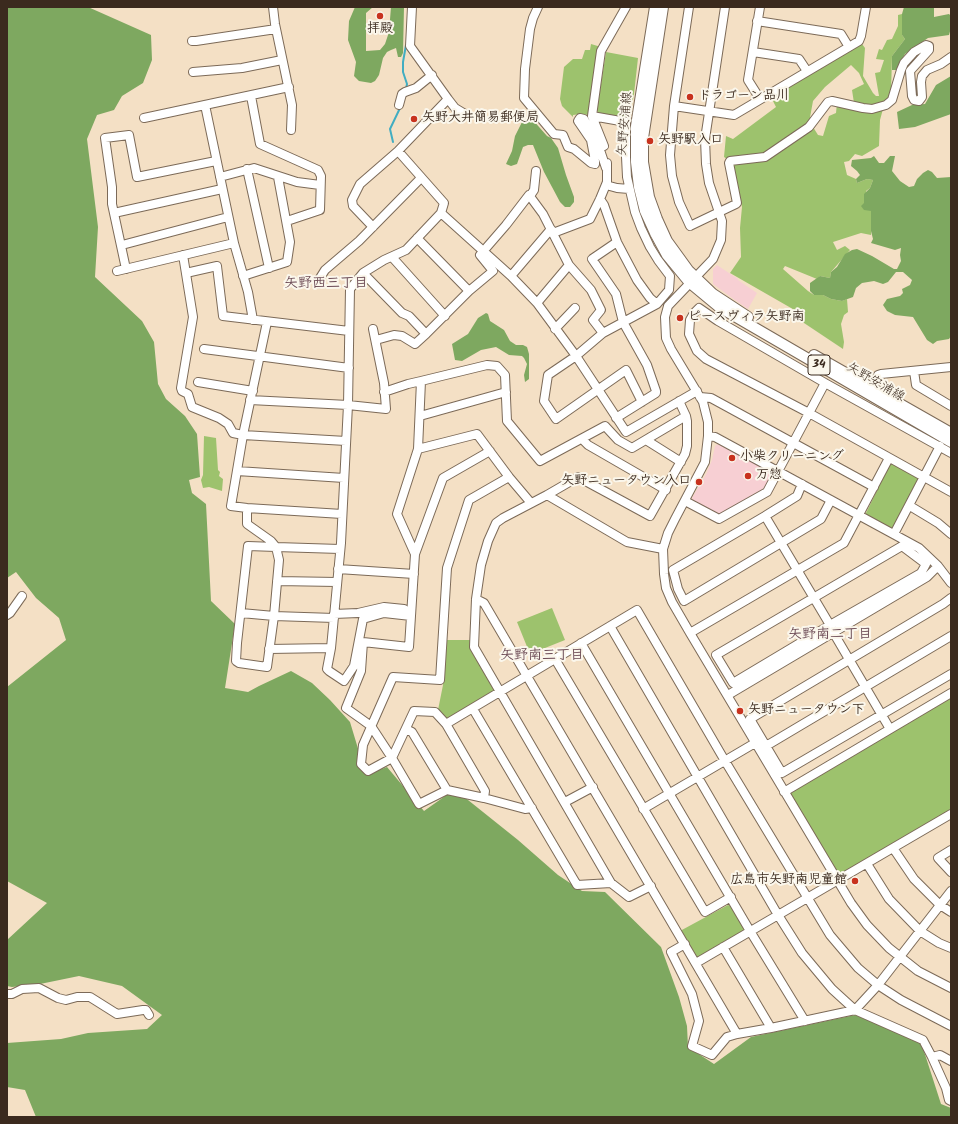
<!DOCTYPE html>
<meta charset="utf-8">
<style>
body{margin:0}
#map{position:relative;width:958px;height:1124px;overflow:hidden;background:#f4e0c5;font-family:Kalam,sans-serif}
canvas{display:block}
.frame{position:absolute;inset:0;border:8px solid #3b2a1e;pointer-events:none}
</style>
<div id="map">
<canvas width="958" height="1124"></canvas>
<div class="frame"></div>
</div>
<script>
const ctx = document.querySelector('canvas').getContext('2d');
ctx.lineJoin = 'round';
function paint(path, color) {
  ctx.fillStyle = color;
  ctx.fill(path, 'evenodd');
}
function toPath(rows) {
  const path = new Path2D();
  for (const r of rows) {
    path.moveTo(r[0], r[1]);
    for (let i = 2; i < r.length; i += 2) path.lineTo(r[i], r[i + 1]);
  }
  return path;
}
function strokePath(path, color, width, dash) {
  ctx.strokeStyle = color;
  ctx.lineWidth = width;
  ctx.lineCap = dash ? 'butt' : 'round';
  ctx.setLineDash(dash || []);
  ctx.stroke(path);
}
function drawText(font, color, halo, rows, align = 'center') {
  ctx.font = font + ' Kalam,"Klee One",sans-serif';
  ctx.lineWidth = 4;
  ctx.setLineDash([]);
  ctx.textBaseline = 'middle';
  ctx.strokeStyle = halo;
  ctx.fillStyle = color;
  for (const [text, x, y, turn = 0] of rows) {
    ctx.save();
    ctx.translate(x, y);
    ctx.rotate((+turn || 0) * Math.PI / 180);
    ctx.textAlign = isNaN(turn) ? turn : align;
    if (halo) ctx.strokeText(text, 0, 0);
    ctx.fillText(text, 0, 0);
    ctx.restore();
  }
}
paint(toPath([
 [717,265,738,279,738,280,757,293,748,309,732,298,713,284,713,269],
 [718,444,772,472,773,476,762,492,719,516,694,503,692,498,706,474,712,460,715,446]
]), '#f7cfd3');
paint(toPath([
 [902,14,902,35,905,39,892,56,891,94,888,101,866,107,854,103,852,90,864,84,859,73,851,65,825,87,813,101,809,123,762,155,727,159,724,157,726,136,733,139,776,107,771,97,862,44,865,48,863,76,873,93,876,96,879,96,875,73,880,72,884,60,876,59,879,49,882,50,887,40,892,39,898,26,898,15],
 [591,44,601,47,589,115,581,114,573,115,573,117,562,106,560,99,564,67,573,59,582,59,585,50,590,50],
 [606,52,638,58,634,94,629,120,598,113,597,110],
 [837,103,883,109,880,120,879,146,862,156,855,154,849,161,844,162,847,175,856,179,857,183,867,179,873,180,870,188,866,191,871,211,871,235,861,233,833,242,837,250,845,246,850,250,831,272,830,278,820,276,817,279,785,266,783,269,808,291,814,295,823,295,831,299,842,301,847,299,848,312,844,315,841,324,844,342,843,349,795,317,798,312,730,273,741,257,740,228,742,207,732,165,764,158,813,127,818,135,823,136,829,116,836,113],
 [204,436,216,438,218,470,220,472,219,476,223,479,222,491,209,487,203,488,201,480,203,475],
 [893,463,919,477,920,481,894,528,890,529,866,516,866,513,890,464],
 [552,608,565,640,530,654,517,622],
 [446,640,472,640,494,689,494,692,448,719,444,718,438,710,443,685],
 [951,698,951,810,842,874,838,873,791,795,791,792],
 [728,905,731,906,745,928,744,931,699,958,695,956,680,931]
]), '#9dc26d');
paint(toPath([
 [7,7,88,7,151,35,152,60,143,83,122,96,114,110,97,115,87,139,98,227,95,277,142,321,154,342,158,384,166,399,185,416,197,434,200,477,189,480,192,493,206,504,211,601,235,624,225,688,248,692,259,686,291,671,312,683,330,700,350,722,366,775,387,767,424,811,448,794,463,796,518,840,558,875,582,891,605,892,661,947,679,997,687,1026,688,1047,714,1064,751,1037,855,1015,921,1042,941,1104,951,1108,951,1117,110,1117,105,1116,103,1117,36,1117,25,1090,7,1087,7,1043,61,1039,88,1033,147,1029,162,1015,122,986,79,976,40,984,12,987,7,986,7,940,47,903,7,881,7,687,66,640,59,618,36,598,16,572,7,578],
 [355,7,373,7,366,13,366,51,380,50,385,44,389,32,391,7,404,7,403,53,401,57,398,57,396,48,391,50,387,52,383,58,379,75,375,81,371,83,359,81,354,76,356,62,348,40,349,21],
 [904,7,934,7,934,17,949,14,951,16,951,28,949,35,928,38,905,54,896,70,892,70,892,56,905,39,902,35,902,14],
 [951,76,951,114,915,127,899,129,897,112,912,105,925,104,936,85],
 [525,119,532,119,547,136,551,138,558,148,566,175,574,197,574,202,570,207,565,207,560,202,544,172,533,145,528,145,523,147,517,164,511,166,506,164,512,151,515,136,522,122],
 [874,156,879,163,884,163,890,156,895,156,892,171,900,181,909,187,914,186,917,179,923,173,928,170,932,172,937,178,951,177,951,336,949,339,937,341,933,344,927,340,913,317,895,315,887,311,883,305,887,299,900,296,903,293,902,289,910,285,912,280,903,272,896,272,888,282,883,284,874,281,862,283,856,288,853,297,842,301,831,299,823,295,814,295,810,291,810,283,820,276,830,278,831,272,837,267,845,254,852,250,857,249,872,256,894,269,897,269,901,261,900,255,901,248,895,250,871,243,873,239,871,231,871,211,864,210,861,206,864,203,864,194,870,188,873,180,867,179,857,183,856,179,860,175,857,171,851,166,852,160,871,158],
 [486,313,488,314,490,321,504,330,510,341,516,345,523,345,527,347,529,354,529,379,525,382,524,375,527,364,524,358,522,356,509,355,496,347,481,350,462,361,455,360,452,344,468,334,478,318]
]), '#7ea860');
strokePath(toPath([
 [406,89,407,84,403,72,403,62,406,45],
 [393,142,390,129,401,106]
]), '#42adc1', 2);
const minor = toPath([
 [273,7,275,24,292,105,291,130],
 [538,7,533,18,530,29,525,69,524,98,554,134,563,135,568,147,574,149,591,163,595,164,595,161,591,140,578,121,580,118,584,119,598,144,606,168],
 [689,7,674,106,670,155,672,176,679,202,690,226,736,204,737,203,729,163,730,161,765,157,809,127,828,102,832,101,863,108,872,109,886,105,892,100,901,70,904,63,914,52,926,45,929,46,929,50,910,71,912,96,914,100,919,101,922,97,921,82,922,76,927,70,941,64,951,57],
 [725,7,705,139,706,164,709,183,722,221,721,240,713,259,668,306,665,317,666,338,671,349,703,402,708,422,708,436,705,462,675,519,668,533,663,549,664,574,666,588,672,602,690,633,851,903,867,925,889,948,918,971,951,988],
 [760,7,748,80,760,99],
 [757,21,841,34,849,47],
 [192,41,196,41,276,29],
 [753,52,799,59,807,71],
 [193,72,242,68,282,60],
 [251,96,260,144,318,170,321,176,320,210,287,221],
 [448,99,455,108,465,114],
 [205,105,234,243,248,292,253,320],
 [399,105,402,94,405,92,416,88,432,75],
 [674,106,734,115,859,41,861,36,866,7],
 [592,116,626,122,626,157,627,177,635,212,641,228,650,247,658,260,670,276,669,290,657,304],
 [144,118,289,87],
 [604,146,592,116,601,51,626,7],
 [398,151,444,203,441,213,406,250,384,260,363,273,350,289,348,405,341,543,331,648,327,669,329,671,344,681,354,666,363,619,384,613,411,616],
 [247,169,269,268],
 [220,177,254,168,297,182,320,185],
 [606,185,617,188,629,189],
 [530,196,534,190,536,171],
 [600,199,604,205,617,242,637,280,650,298,657,304,603,333,576,356,548,375,544,401,556,419,626,370,642,402],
 [114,213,222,189],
 [441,213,511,276,537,303,576,356,626,432,697,391],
 [373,227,353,206,352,200,360,184,398,151,448,99,410,46,412,7],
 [553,233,590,219,600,199,607,182,607,163],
 [417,238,469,291],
 [122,245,228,217],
 [183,255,193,317,181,388,182,391,188,394,192,407,219,418,228,424,233,433,243,435,346,441],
 [392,257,445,316],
 [126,269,112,204,112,187,105,138,129,135,137,177,216,161],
 [117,271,234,243],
 [186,273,217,266,223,316,349,331],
 [363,273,402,313,409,316,426,334],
 [243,276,287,262,290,242,278,177],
 [511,276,551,229],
 [318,284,320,278,325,270,359,241,421,178],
 [537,303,569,265],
 [267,322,243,435,231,506,247,508,342,514],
 [555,329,575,308],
 [376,340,394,335,402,336,415,344,426,334,469,291,493,271,480,255,506,225,529,195,543,214,569,265,591,290,601,310,593,320,603,333],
 [204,349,349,368],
 [914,371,916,385,951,406],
 [198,382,253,391],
 [873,387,878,375,881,374,951,367],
 [384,392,408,384,421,381],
 [700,397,711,398,874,487],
 [250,400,348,405,386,409,384,383,373,329],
 [420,416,506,392],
 [616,418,656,393,656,391,647,365,623,322,616,294,592,259,617,242],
 [708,436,715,437,919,548,938,566,951,583],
 [582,439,588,445,666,490],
 [646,440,681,462],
 [418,449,477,434,509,477,531,503],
 [951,453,825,383,718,321,699,308,694,313,690,320,689,334,697,351,706,359,809,413,951,492],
 [237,471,344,478],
 [802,484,797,496,765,516,673,570,678,589,684,601,821,519,831,500],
 [547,495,578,477,650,516,685,454,687,446,687,421,686,416,679,401],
 [685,501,719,519,767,492,825,383],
 [910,506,938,523,951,534],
 [247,508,247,524,271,541,276,547,279,560,274,616,267,667,239,663,236,661,237,643,248,546,276,547,340,549],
 [765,516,830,625],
 [894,534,940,446],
 [902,546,926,564,921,573,830,625,733,683,716,655,902,546],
 [415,554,397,514,418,449,421,381,487,365,497,366,505,375,507,421,540,461,605,426,618,440,632,448,686,416],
 [338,569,414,574],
 [277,581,337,582],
 [951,598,943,604,750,719,782,773,951,674],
 [476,599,484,603,737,1034],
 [241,613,274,616,334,618],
 [334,614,358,613,384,607,404,609],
 [7,615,10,613,22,596],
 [610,626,778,915,802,953,832,989,855,1010,878,985,951,891],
 [833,632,890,729],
 [690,633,844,543,889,458],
 [581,643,750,931,805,1021],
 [269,649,331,648],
 [555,659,705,912,731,897],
 [728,695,927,577,938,566],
 [473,709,577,885,611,883,629,897,651,886],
 [446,724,637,610,725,761,830,935,858,968,878,985,901,1000,951,1026],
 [406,729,412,732,447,790,484,798,525,809,532,808],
 [766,746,951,636],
 [447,790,419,804,392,758,371,726,346,708,361,671,363,642,409,647,415,554,443,478,490,451],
 [784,792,951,693],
 [484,798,485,791,446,724,435,712,414,711,392,758,368,771,361,764,363,745,393,677,440,680,447,568,469,500,509,477],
 [565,802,593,787],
 [643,809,755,743],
 [893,848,914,879,940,905,951,912],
 [951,850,938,858,951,872],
 [867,864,889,899,920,931,939,943,951,948],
 [611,883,474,647,476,599,481,565,488,541,496,523,503,518,547,495,627,542,663,549],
 [685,944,671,952,692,994,699,1021,692,1046,712,1055,727,1037,737,1034,771,1028,855,1010,923,1040,932,1057,946,1088,949,1100,951,1101],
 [723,947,771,1028],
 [696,963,951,814],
 [7,994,12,994,22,989,39,988,58,998,66,1000,77,997,90,997,117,1014,143,1010,146,1010,149,1015],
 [932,1057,940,1055,951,1061]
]);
const major = toPath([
 [655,7,636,126,636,162,639,187,645,211,655,233,667,255,690,283,719,307,951,442],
 [663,7,643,138,643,162,649,197,657,219,667,241,688,270,713,294,748,317],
 [814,355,951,433]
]);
strokePath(minor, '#7c6a58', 10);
strokePath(major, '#7c6a58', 12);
strokePath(minor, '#fff', 8);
strokePath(major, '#fff', 10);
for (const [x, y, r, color] of [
 [380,16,4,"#c8321e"],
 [690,97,4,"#c8321e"],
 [414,119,4,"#c8321e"],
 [650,141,4,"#c8321e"],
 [680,318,4,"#c8321e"],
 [732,458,4,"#c8321e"],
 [748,476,4,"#c8321e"],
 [699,482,4,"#c8321e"],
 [740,711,4,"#c8321e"],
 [855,881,4,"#c8321e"]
]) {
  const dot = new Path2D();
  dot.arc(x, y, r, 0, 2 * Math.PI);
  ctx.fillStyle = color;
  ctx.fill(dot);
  strokePath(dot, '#fbf7ec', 1.5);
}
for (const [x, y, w] of [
 [819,365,22]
]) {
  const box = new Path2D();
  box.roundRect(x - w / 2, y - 10, w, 20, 3);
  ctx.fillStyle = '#fbf7ec';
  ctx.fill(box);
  strokePath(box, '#3b2a1e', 1);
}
drawText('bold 12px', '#3b2a1e', null, [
 ["34",819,365]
]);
drawText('bold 13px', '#3b2a1e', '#fbf7ec', [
 ["拝殿",380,30,"center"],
 ["ドラゴーン品川",698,97],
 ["矢野大井簡易郵便局",422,119],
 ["矢野駅入口",658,141],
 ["ピースヴィラ矢野南",688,318],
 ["小柴クリーニング",740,458],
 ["万惣",756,476],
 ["矢野ニュータウン入口",691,482,"right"],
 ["矢野ニュータウン下",748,711],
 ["広島市矢野南児童館",847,881,"right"]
], 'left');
drawText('13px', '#3b2a1e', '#fbf7ec', [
 ["矢野安浦線",626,124,-85],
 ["矢野安浦線",875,383,30]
]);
drawText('bold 14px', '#6e4d57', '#fbf7ec', [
 ["矢野西三丁目",326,285],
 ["矢野南二丁目",830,636],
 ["矢野南三丁目",542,657]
]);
</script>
